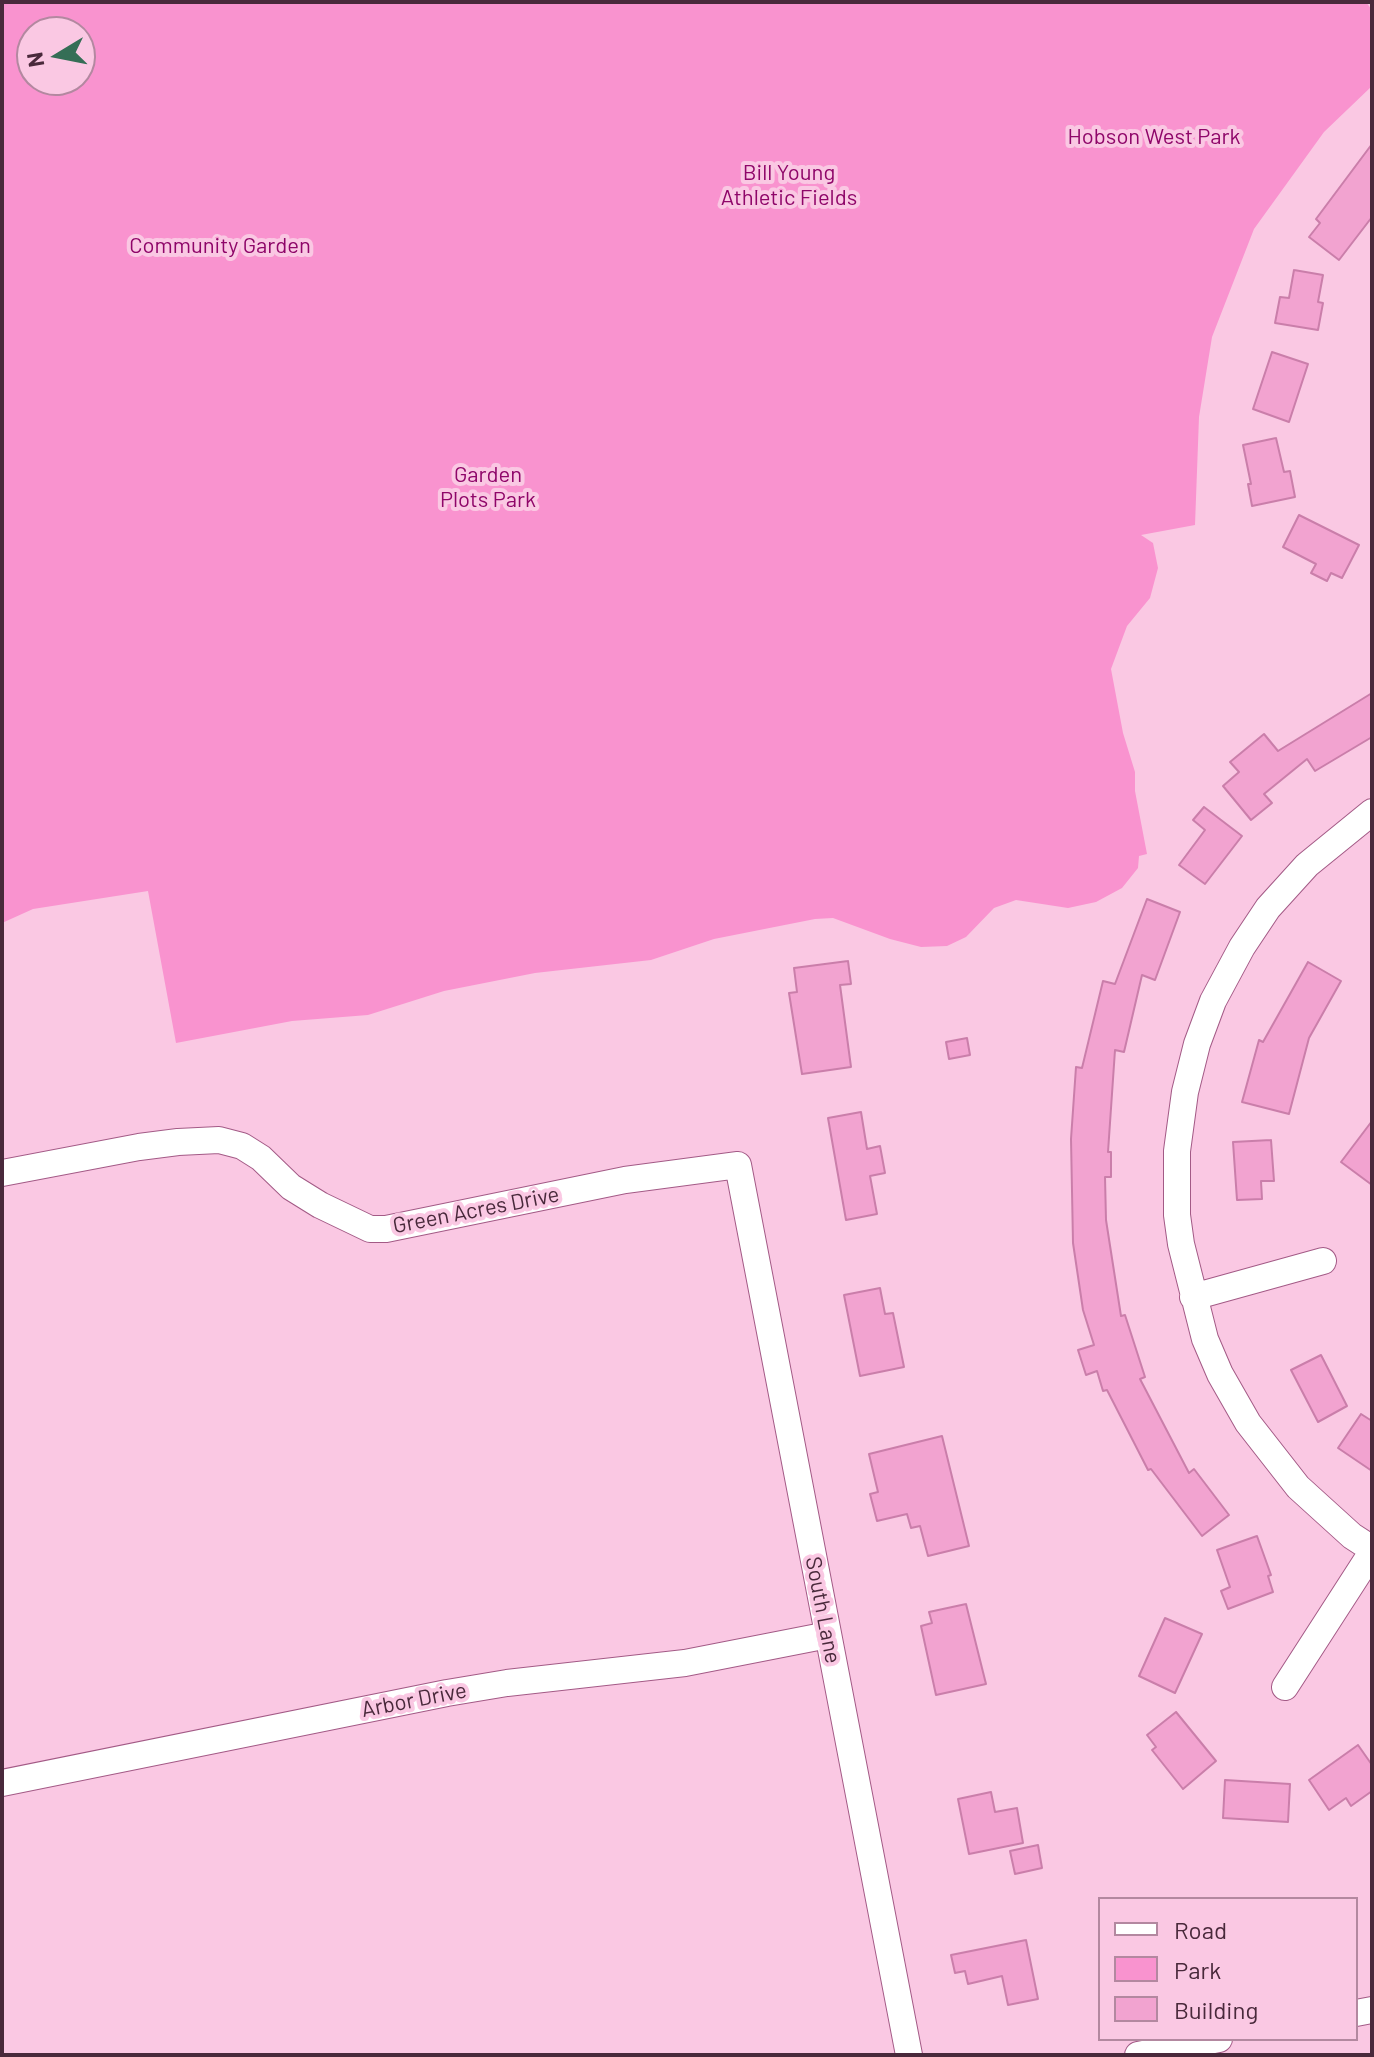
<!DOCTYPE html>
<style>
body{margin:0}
#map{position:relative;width:1374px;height:2057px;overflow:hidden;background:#fac8e3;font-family:Barlow,sans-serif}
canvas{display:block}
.frame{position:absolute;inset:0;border:4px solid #49293b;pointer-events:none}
.legend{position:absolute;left:1098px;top:1897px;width:260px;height:144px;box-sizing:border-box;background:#fac8e3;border:2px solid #b388a0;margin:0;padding:10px 14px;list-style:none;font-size:24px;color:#49293b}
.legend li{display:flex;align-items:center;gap:16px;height:40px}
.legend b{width:40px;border:2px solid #b388a0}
.north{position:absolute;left:16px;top:16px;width:80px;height:80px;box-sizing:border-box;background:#fac8e3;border:2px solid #b388a0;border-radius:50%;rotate:260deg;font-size:22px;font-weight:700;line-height:32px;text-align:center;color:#49293b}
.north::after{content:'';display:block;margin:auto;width:28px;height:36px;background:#356e56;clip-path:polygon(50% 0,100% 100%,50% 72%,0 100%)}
</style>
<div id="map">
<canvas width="1374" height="2057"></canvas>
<div class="frame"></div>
<ul class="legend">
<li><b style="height:10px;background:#fff"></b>Road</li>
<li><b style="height:22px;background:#f993cf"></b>Park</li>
<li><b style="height:22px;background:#f2a3d0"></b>Building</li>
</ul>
<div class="north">N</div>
</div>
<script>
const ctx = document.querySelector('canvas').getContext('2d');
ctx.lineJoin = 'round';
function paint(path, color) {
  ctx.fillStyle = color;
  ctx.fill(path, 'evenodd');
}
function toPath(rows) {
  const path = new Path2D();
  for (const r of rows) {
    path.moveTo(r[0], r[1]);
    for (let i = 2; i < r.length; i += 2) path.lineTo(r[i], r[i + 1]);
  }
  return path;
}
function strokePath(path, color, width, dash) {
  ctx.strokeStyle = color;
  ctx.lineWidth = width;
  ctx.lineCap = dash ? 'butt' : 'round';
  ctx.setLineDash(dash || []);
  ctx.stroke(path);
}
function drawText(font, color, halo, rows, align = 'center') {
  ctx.font = font + ' Barlow,sans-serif';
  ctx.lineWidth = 8;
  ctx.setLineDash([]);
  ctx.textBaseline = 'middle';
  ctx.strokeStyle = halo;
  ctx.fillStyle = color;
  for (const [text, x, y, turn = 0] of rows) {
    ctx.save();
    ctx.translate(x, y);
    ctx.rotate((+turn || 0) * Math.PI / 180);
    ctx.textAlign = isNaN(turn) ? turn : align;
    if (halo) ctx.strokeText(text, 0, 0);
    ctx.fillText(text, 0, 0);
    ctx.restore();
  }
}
paint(toPath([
 [2,2,1366,2,1372,10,1372,86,1324,132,1254,229,1212,337,1199,417,1195,525,1141,535,1153,543,1158,568,1150,598,1127,626,1111,669,1123,733,1135,772,1135,791,1147,854,1139,856,1138,868,1122,888,1096,902,1068,908,1016,900,994,908,966,937,947,946,921,947,890,939,833,918,815,919,714,939,651,960,535,973,444,991,368,1015,292,1021,176,1043,148,891,33,909,2,923],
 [80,32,80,80,32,80,32,32]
]), '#f993cf');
const building = toPath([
 [1372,144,1372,217,1339,260,1309,237,1320,223,1316,219,1372,144],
 [1294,270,1323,275,1318,302,1323,303,1318,330,1275,323,1280,297,1289,298,1294,270],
 [1272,352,1308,364,1289,422,1253,409,1272,352],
 [1276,438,1284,472,1290,471,1295,497,1252,506,1248,484,1251,484,1243,445,1276,438],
 [1299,515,1359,545,1342,578,1331,573,1327,581,1311,573,1316,564,1283,547,1299,515],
 [1372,693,1372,737,1315,771,1307,759,1264,794,1272,803,1251,820,1223,786,1239,772,1230,762,1264,734,1278,751,1372,693],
 [1204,807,1242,836,1205,884,1179,865,1205,830,1193,820,1204,807],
 [1147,899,1180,912,1155,980,1142,975,1124,1052,1115,1050,1108,1152,1111,1152,1111,1177,1105,1177,1106,1220,1121,1316,1125,1315,1145,1377,1140,1379,1189,1473,1194,1469,1229,1515,1202,1536,1151,1469,1148,1470,1107,1390,1103,1391,1097,1371,1086,1375,1078,1350,1094,1345,1083,1310,1073,1243,1071,1139,1076,1067,1082,1068,1103,981,1115,984,1147,899],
 [848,961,851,984,840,985,851,1067,802,1074,789,993,797,992,794,968,848,961],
 [1308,962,1341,981,1309,1038,1289,1114,1242,1102,1259,1040,1263,1042,1308,962],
 [967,1038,970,1055,949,1059,946,1042,967,1038],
 [861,1112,867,1149,880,1146,885,1173,870,1176,877,1214,846,1220,828,1118,861,1112],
 [1372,1121,1372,1185,1341,1162,1372,1121],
 [1271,1140,1274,1181,1261,1181,1262,1199,1237,1200,1233,1142,1271,1140],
 [880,1288,885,1314,893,1313,904,1367,860,1376,844,1295,880,1288],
 [1321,1355,1347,1406,1318,1422,1291,1370,1321,1355],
 [1361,1414,1372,1421,1372,1471,1338,1448,1361,1414],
 [942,1436,969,1546,928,1556,920,1526,911,1528,907,1514,877,1521,870,1494,878,1492,869,1454,942,1436],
 [1257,1536,1271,1575,1268,1576,1273,1592,1228,1609,1221,1591,1230,1587,1217,1550,1257,1536],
 [966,1604,986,1684,936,1695,921,1626,932,1623,929,1612,966,1604],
 [1165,1618,1202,1634,1175,1693,1139,1676,1165,1618],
 [1176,1712,1216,1761,1183,1789,1152,1750,1156,1747,1147,1735,1176,1712],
 [1358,1745,1372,1765,1372,1791,1351,1806,1346,1798,1329,1810,1309,1780,1358,1745],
 [1225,1780,1290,1784,1288,1822,1223,1818,1225,1780],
 [991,1792,995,1812,1017,1808,1023,1843,969,1854,958,1799,991,1792],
 [1038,1845,1042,1868,1015,1874,1010,1851,1038,1845],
 [1026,1940,1038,1999,1008,2005,1002,1976,968,1984,965,1971,955,1973,951,1955,1026,1940]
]);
paint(building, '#f2a3d0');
strokePath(building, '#ca7eaa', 2);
const minor = toPath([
 [1372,812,1307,865,1268,908,1242,947,1213,1001,1197,1044,1185,1092,1177,1151,1177,1215,1181,1244,1205,1339,1220,1374,1248,1423,1298,1487,1352,1536,1372,1549],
 [2,1173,139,1147,178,1142,219,1140,242,1146,261,1158,291,1187,320,1205,370,1229,386,1229,625,1180,738,1165,909,2055],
 [1193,1297,1323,1261],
 [1285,1687,1372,1552],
 [2,1783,447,1693,507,1683,685,1663,828,1635],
 [1356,2013,1372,2010],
 [1138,2055,1219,2039]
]);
strokePath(minor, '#a35a86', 28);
strokePath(minor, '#fff', 26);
drawText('22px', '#8f0669', '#fac8e3', [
 ["Hobson West Park",1154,137],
 ["Bill Young",789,173],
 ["Athletic Fields",789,198],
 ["Community Garden",220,246],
 ["Garden",488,475],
 ["Plots Park",488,500]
]);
drawText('22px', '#49293b', '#fac8e3', [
 ["Green Acres Drive",476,1210,-11],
 ["South Lane",823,1610,79],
 ["Arbor Drive",414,1700,-11]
]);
</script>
